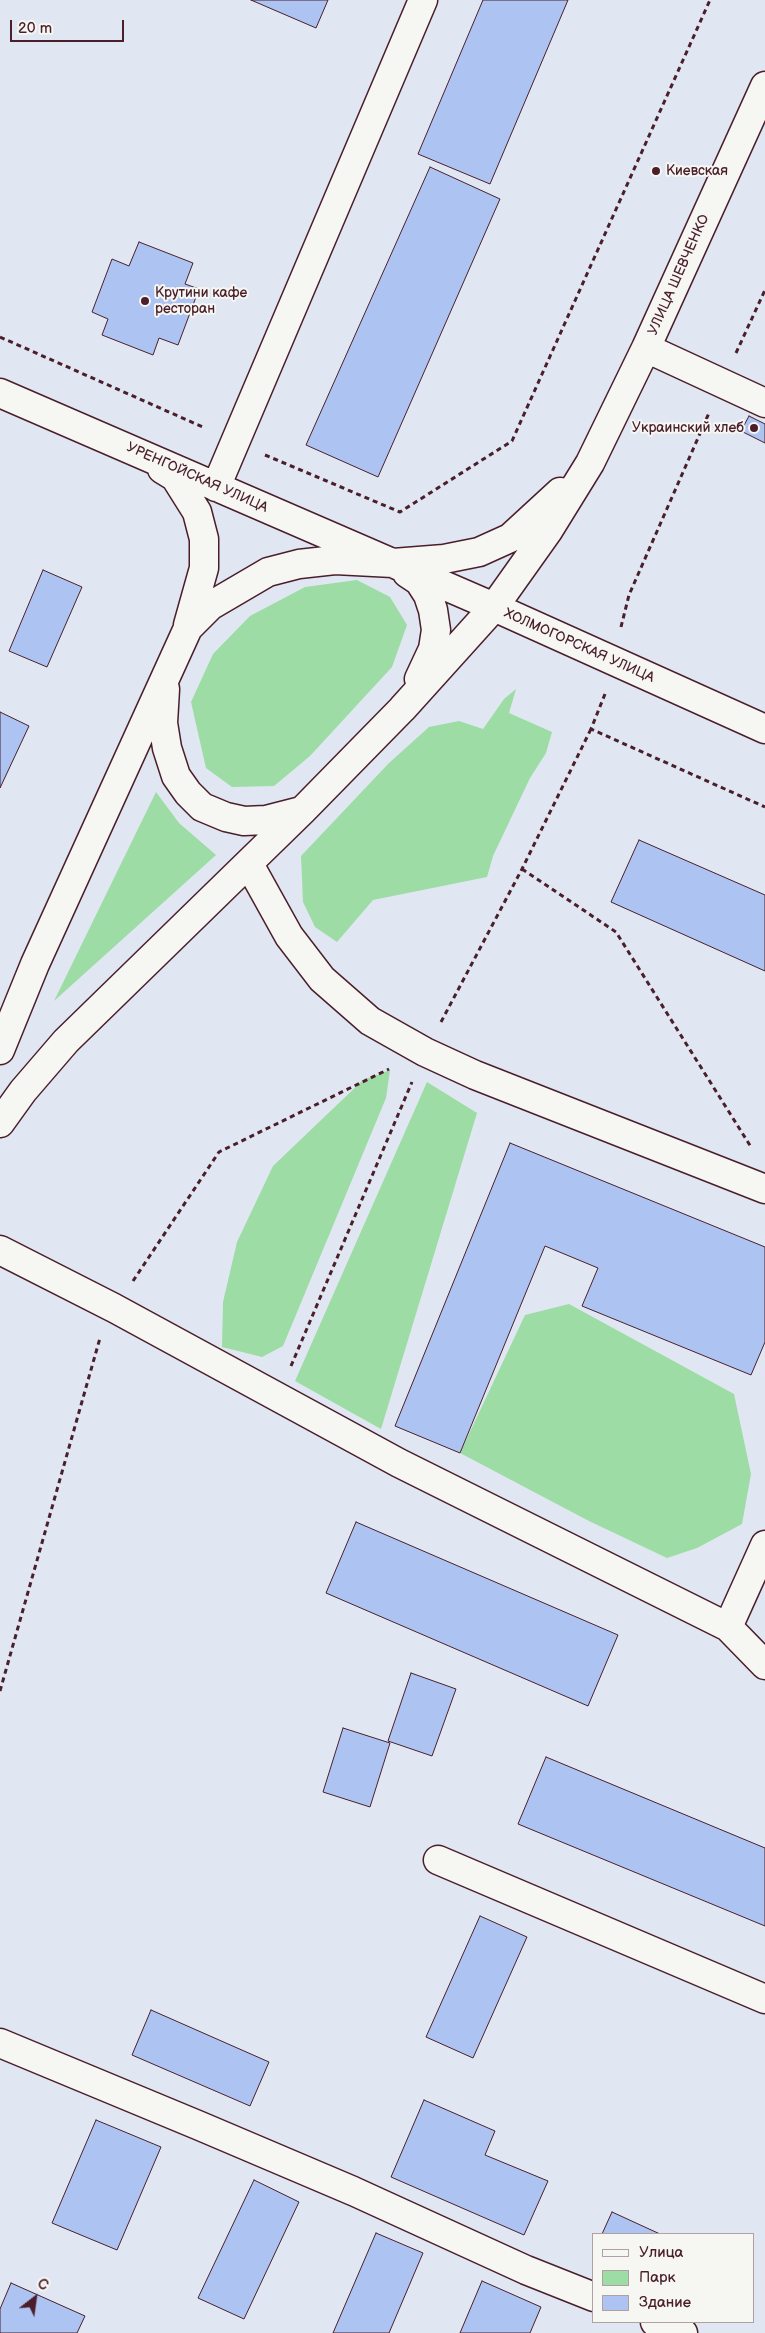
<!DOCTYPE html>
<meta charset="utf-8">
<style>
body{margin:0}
#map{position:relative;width:765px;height:2333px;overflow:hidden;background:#e0e7f2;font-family:"Balsamiq Sans",sans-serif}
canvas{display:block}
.legend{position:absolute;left:592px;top:2233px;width:162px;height:90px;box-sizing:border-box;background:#f6f6f2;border:1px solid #b1a0a2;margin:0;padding:6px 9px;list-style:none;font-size:15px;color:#4a1f2b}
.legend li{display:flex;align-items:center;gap:10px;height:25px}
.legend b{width:25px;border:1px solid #b1a0a2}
.north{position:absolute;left:10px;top:2273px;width:50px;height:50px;-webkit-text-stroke:4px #f6f6f2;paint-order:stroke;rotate:30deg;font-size:14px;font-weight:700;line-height:20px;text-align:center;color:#4a1f2b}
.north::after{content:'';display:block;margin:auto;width:18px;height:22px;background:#4a1f2b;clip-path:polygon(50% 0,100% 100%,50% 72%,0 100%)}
.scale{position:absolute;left:10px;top:20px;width:114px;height:22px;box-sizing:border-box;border:2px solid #4a1f2b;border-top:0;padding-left:6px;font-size:15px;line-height:18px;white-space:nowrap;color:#4a1f2b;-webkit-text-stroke:4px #f6f6f2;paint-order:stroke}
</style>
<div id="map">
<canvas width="765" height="2333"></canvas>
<ul class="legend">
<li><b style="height:6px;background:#f6f6f2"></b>Улица</li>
<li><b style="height:14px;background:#9ddca4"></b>Парк</li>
<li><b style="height:14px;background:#adc4f2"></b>Здание</li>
</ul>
<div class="north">С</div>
<div class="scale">20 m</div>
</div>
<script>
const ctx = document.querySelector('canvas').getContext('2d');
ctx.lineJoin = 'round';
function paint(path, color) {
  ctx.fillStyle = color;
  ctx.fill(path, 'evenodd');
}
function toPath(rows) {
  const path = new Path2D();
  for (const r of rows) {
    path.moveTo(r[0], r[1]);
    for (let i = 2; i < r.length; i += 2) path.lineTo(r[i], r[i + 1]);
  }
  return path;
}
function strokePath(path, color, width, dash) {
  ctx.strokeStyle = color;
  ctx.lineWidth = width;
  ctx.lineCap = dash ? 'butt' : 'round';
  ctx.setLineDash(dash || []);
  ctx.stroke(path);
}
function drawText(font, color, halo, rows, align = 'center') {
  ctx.font = font + ' "Balsamiq Sans",sans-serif';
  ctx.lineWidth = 4;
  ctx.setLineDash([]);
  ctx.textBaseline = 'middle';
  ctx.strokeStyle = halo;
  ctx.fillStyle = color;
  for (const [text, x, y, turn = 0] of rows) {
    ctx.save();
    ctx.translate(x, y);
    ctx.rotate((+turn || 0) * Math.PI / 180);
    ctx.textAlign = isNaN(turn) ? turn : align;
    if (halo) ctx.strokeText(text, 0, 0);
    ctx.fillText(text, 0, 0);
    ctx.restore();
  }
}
paint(toPath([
 [357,580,390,597,407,625,392,667,310,756,274,786,232,787,206,768,191,702,213,654,250,616,305,587],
 [516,689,509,713,552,732,546,753,530,778,493,856,487,877,373,900,337,942,315,927,303,902,301,856,389,763,429,727,459,721,483,729,504,699],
 [156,792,179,823,216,855,54,1001],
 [390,1070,386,1098,283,1346,262,1357,222,1347,223,1302,237,1242,273,1166,363,1080],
 [427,1082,477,1113,381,1429,295,1381],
 [569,1304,734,1394,751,1474,742,1524,697,1548,667,1558,589,1521,460,1453,525,1315]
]), '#9ddca4');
const building = toPath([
 [251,0,328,0,316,28,251,0],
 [483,0,568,0,490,184,418,154,483,0],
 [430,167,500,199,378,477,306,445,430,167],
 [139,242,193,263,185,284,199,289,178,345,159,338,153,355,102,335,108,319,92,312,112,259,129,266,139,242],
 [749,416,765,424,765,443,741,431,749,416],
 [43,570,82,587,47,667,9,651,43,570],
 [0,712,29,726,0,788,0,712],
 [639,840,765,895,765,971,611,902,639,840],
 [510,1143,765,1247,765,1342,751,1375,582,1306,598,1268,545,1246,460,1453,395,1426,510,1143],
 [356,1522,618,1635,588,1706,326,1593,356,1522],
 [411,1673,456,1689,432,1756,388,1741,411,1673],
 [343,1728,390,1743,370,1807,323,1792,343,1728],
 [546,1757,765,1848,765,1926,518,1824,546,1757],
 [480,1916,527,1937,473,2058,426,2037,480,1916],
 [151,2010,269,2062,250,2106,132,2055,151,2010],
 [424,2100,495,2131,485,2155,548,2181,524,2235,391,2177,424,2100],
 [96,2120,161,2147,117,2250,52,2223,96,2120],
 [254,2180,299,2202,244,2319,198,2298,254,2180],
 [612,2212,660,2234,602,2234,612,2212],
 [376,2233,423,2253,389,2333,333,2333,376,2233],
 [482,2281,541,2307,530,2333,460,2333,482,2281],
 [11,2283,85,2316,77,2333,0,2333,0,2309,11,2283]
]);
paint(building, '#adc4f2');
strokePath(building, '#4a1f2b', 1);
const minor = toPath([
 [646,348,765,403],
 [0,393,494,607,765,729],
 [162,469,175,477,197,512,204,539,204,568,188,625],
 [216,487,423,0],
 [407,573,419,581,428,595,433,610,436,630,433,649,419,679],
 [165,689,163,723,167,748,176,776,188,793,202,807,226,817,244,821,266,820,301,811],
 [249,864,289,936,322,979,370,1021,425,1052,475,1075,765,1189],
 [0,1050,35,964,188,628,210,606,268,572,299,564,335,560,393,563,444,559,479,552,510,538,560,492],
 [0,1123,23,1091,66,1041,303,810,402,709,494,607,548,531,590,463,646,348,765,86],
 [0,1250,114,1308,399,1463,728,1627],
 [765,1545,728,1627,765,1665],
 [438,1860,765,1999],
 [0,2043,200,2126,353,2191,526,2270,594,2297],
 [655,2322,683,2333]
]);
strokePath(minor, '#4a1f2b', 31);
strokePath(toPath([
 [0,337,205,428],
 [736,353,765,290],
 [265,455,400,512,512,441,710,0],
 [621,627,629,595,709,413],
 [605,694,591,729,765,807],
 [522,869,616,932,751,1147],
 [441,1022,522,869,591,729],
 [133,1281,219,1152,389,1069],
 [291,1366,412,1082],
 [0,1691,100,1338]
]), '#4a1f2b', 3, [5, 4]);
strokePath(minor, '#f6f6f2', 28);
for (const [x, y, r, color] of [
 [656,171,5,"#4a1f2b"],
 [145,301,5,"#4a1f2b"],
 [754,428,5,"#4a1f2b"]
]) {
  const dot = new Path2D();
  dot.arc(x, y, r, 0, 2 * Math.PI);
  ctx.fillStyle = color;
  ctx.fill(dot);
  strokePath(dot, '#f6f6f2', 2);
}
drawText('14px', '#4a1f2b', '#f6f6f2', [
 ["Киевская",666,171],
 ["Крутини кафе",155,293],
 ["ресторан",155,309],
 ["Украинский хлеб",744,428,"right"]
], 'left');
drawText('14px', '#4a1f2b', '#f6f6f2', [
 ["УЛИЦА ШЕВЧЕНКО",679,275,-66],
 ["УРЕНГОЙСКАЯ УЛИЦА",197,478,24],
 ["ХОЛМОГОРСКАЯ УЛИЦА",579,646,24]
]);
</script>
